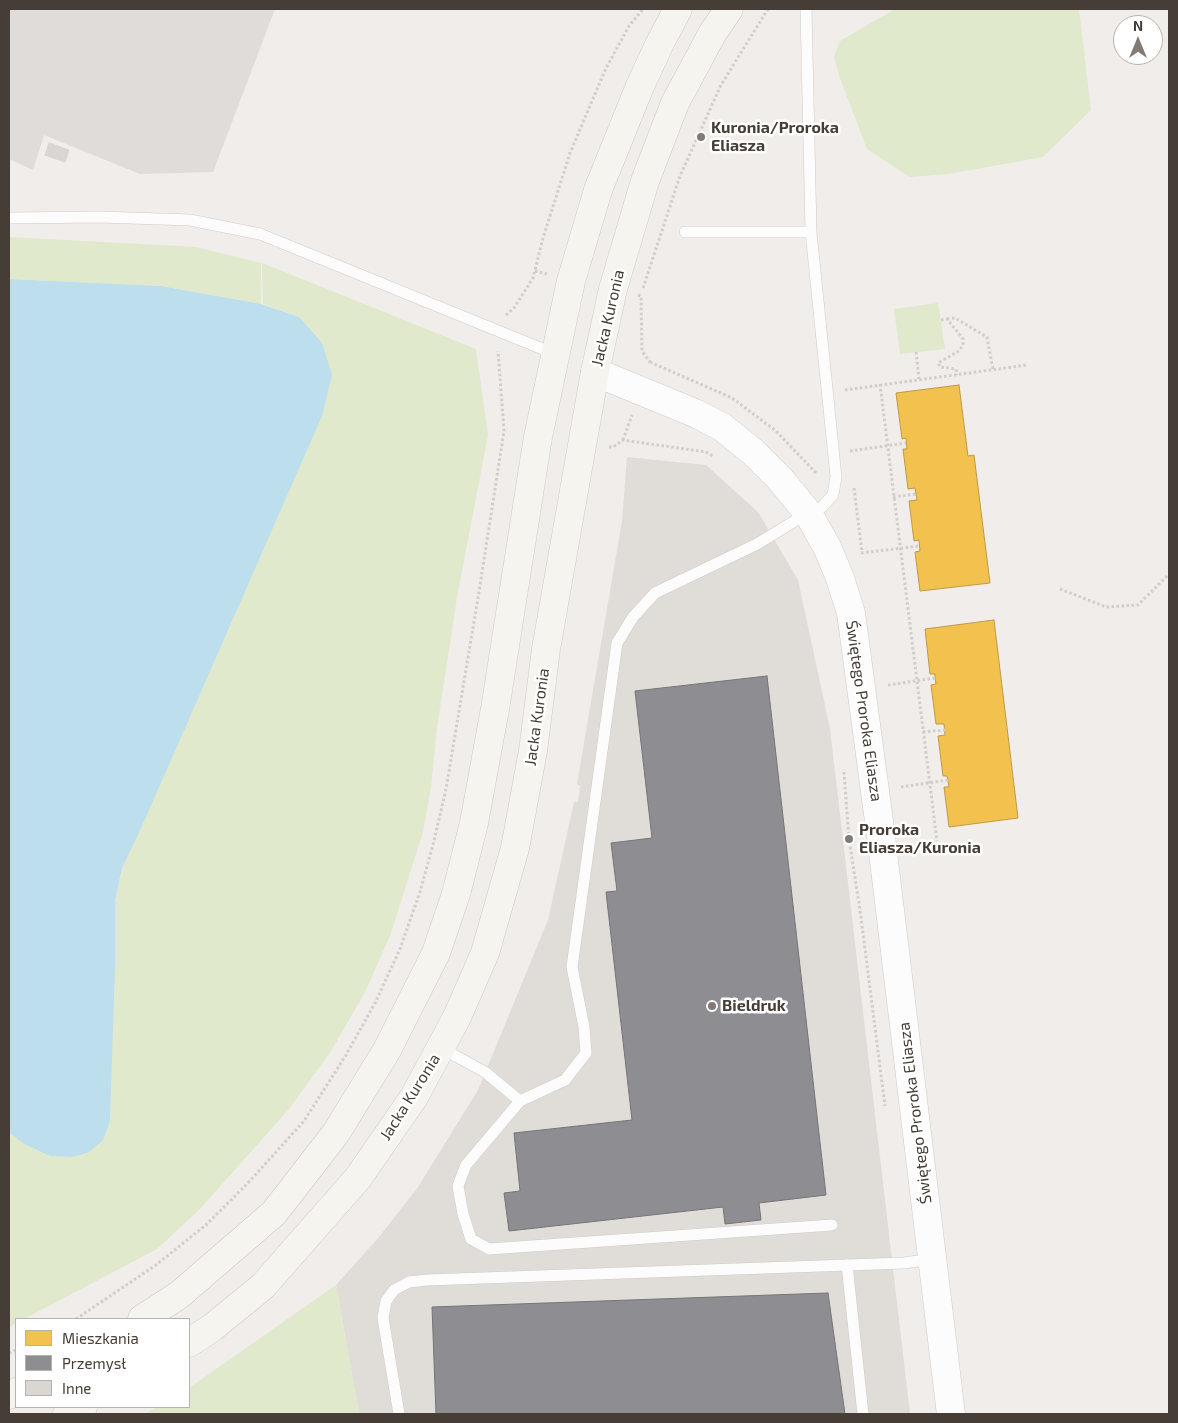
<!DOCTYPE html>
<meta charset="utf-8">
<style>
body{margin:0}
#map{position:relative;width:1178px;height:1423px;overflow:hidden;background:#f0edea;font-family:"Exo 2",sans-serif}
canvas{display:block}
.frame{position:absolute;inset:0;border:10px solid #463e36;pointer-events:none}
.legend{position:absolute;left:15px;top:1318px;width:175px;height:90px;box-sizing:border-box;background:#fff;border:1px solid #b5b2af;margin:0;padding:6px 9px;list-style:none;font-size:15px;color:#463e36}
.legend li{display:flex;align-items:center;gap:10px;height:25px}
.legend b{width:25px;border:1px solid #b5b2af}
.north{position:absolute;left:1113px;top:15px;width:50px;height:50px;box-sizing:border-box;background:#fff;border:1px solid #b5b2af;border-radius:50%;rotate:0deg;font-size:14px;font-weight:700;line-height:20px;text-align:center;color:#463e36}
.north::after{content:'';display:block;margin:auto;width:18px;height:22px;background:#827b75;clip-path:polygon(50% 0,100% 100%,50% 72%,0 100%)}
</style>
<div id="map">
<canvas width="1178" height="1423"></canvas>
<div class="frame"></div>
<ul class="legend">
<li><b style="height:14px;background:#f2c14e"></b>Mieszkania</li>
<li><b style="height:14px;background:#8d8d92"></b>Przemysł</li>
<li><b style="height:14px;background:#dad6d2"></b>Inne</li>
</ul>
<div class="north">N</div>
</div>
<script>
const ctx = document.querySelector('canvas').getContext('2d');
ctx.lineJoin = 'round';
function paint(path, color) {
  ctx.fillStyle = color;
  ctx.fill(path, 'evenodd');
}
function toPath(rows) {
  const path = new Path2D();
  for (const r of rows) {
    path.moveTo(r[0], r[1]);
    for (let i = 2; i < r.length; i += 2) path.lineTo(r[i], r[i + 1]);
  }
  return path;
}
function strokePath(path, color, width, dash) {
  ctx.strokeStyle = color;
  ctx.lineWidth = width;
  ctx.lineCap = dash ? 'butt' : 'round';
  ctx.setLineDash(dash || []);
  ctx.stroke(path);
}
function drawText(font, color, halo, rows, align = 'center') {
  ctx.font = font + ' "Exo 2",sans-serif';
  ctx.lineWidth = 5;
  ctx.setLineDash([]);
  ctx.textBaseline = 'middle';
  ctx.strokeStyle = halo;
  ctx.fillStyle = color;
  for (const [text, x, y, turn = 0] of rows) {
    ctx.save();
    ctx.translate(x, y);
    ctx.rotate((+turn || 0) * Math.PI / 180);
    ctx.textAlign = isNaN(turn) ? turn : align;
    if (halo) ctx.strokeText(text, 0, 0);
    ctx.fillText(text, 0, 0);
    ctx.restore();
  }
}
paint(toPath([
 [627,457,706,465,758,512,798,580,830,729,910,1414,359,1414,336,1285,379,1237,418,1187,478,1090,548,920,574,802,578,802,580,786,577,784,622,521]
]), '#e0dcd8');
paint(toPath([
 [895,9,1079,9,1091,110,1043,157,948,174,910,177,867,149,840,78,834,57,840,41],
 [9,237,196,247,261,263,261,304,161,286,9,279],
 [262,263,476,349,488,435,457,597,437,728,431,787,423,832,390,936,364,994,331,1051,289,1109,200,1209,157,1249,24,1319,16,1319,16,1323,9,1327,9,1132,24,1144,50,1156,73,1157,110,1121,115,901,122,868,138,835,299,317,263,304],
 [938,303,945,349,900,354,894,309],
 [336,1285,359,1414,144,1414,158,1407,189,1407,189,1388]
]), '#e0e9cb');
paint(toPath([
 [9,9,275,9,213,172,140,174,44,135,33,170,9,159]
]), '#dfdcda');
paint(toPath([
 [9,279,161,286,261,304,299,317,322,343,332,375,322,416,138,835,122,868,115,901,115,964,110,1121,103,1140,89,1152,73,1157,50,1156,24,1144,9,1132]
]), '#bcdeed');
const homes = toPath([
 [959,385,968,456,974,455,990,583,920,591,915,552,920,551,919,540,914,541,909,501,917,500,915,488,908,489,903,449,907,449,906,438,902,439,896,393,959,385],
 [994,620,1018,818,949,827,944,787,949,787,947,776,943,776,938,736,945,735,944,724,936,724,931,685,936,684,935,678,935,674,930,674,925,629,994,620]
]);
paint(homes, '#f2c14e');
strokePath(homes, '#be9a47', 1);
const industry = toPath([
 [767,676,826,1195,759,1203,761,1220,725,1224,723,1207,509,1231,504,1193,520,1191,514,1133,632,1120,606,892,617,891,611,843,652,838,635,691,767,676],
 [828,1293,845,1414,436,1414,432,1307,828,1293]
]);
paint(industry, '#8d8d92');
strokePath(industry, '#787576', 1);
const building = toPath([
 [49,143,69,150,65,162,45,155,49,143]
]);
paint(building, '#dad6d2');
strokePath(building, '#d8d4d0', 1);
const service = toPath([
 [806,9,811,232,836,477,833,495,822,507,808,513,757,544,655,593,633,617,617,643,572,967,584,1027,586,1053,565,1080,520,1101,466,1165,458,1186,463,1214,471,1239,489,1249,832,1225],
 [9,218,100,217,190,220,260,234,555,354],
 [685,232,811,232],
 [441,1048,485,1072,520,1101],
 [847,1265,863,1414],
 [399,1414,383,1318,386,1301,394,1290,409,1282,427,1280,904,1263,932,1259]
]);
const tertiary = toPath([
 [595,372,697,414,722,427,753,452,780,479,808,513,828,549,840,578,851,613,881,836,951,1414]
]);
const secondary = toPath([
 [142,1319,179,1295,274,1213,336,1133,387,1050,436,953,456,894,474,823,495,709,538,437,571,281,598,190,640,86,659,45,678,9],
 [189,1343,213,1327,263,1286,358,1178,414,1097,457,1017,485,953,515,848,533,751,546,649,595,372,613,289,645,181,675,103,712,34,729,9],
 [9,1395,16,1392],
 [67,1414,83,1407]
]);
strokePath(service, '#cecbc7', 12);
strokePath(tertiary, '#cecbc7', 29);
strokePath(secondary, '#cec9c1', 29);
strokePath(toPath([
 [535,271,547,274],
 [643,288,680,176,721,85,768,9],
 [638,295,641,296,642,351,650,362],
 [506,315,514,308,533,278,543,238,570,153,606,68,629,26,643,9],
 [947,319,955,318,987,337,993,370],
 [941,320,947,319,963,339,963,345,959,351,938,363,940,367,956,369,957,375],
 [916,352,919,379],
 [650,362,732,398,776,431,817,474],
 [880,384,937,841],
 [845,390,1027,365],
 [623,440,632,415],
 [609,447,613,447,623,440,706,452,713,456],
 [850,451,906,443],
 [854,488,862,552],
 [893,497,916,494],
 [861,553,919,546],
 [1060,589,1106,607,1138,605,1169,574],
 [888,685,935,678],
 [923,732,945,730],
 [844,772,849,839,860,910,885,1106],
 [901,787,948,780],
 [76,1319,156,1265,207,1224,248,1183,304,1121,346,1055,375,1003,400,949,420,892,434,841,446,789,478,598,504,431,498,351],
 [9,1353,16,1350]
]), '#d0cdcb', 3, [2.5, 2.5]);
strokePath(service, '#fdfcfc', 11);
strokePath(tertiary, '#fdfcfc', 28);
strokePath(secondary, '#f6f4ef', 28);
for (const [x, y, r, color] of [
 [701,137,5,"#827b75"],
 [849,839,5,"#827b75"],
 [712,1006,5,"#827b75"]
]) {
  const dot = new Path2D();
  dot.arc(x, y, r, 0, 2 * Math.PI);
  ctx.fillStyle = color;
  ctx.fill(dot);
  strokePath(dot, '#fff', 2);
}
drawText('bold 16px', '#463e36', '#fff', [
 ["Kuronia/Proroka",711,128],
 ["Eliasza",711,146],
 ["Proroka",859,830],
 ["Eliasza/Kuronia",859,848],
 ["Bieldruk",722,1006]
], 'left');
drawText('16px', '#463e36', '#fff', [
 ["Jacka Kuronia",608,318,-77],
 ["Świętego Proroka Eliasza",864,711,82],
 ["Jacka Kuronia",537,717,-82],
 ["Jacka Kuronia",410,1097,-58],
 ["Świętego Proroka Eliasza",915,1113,-97]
]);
</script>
